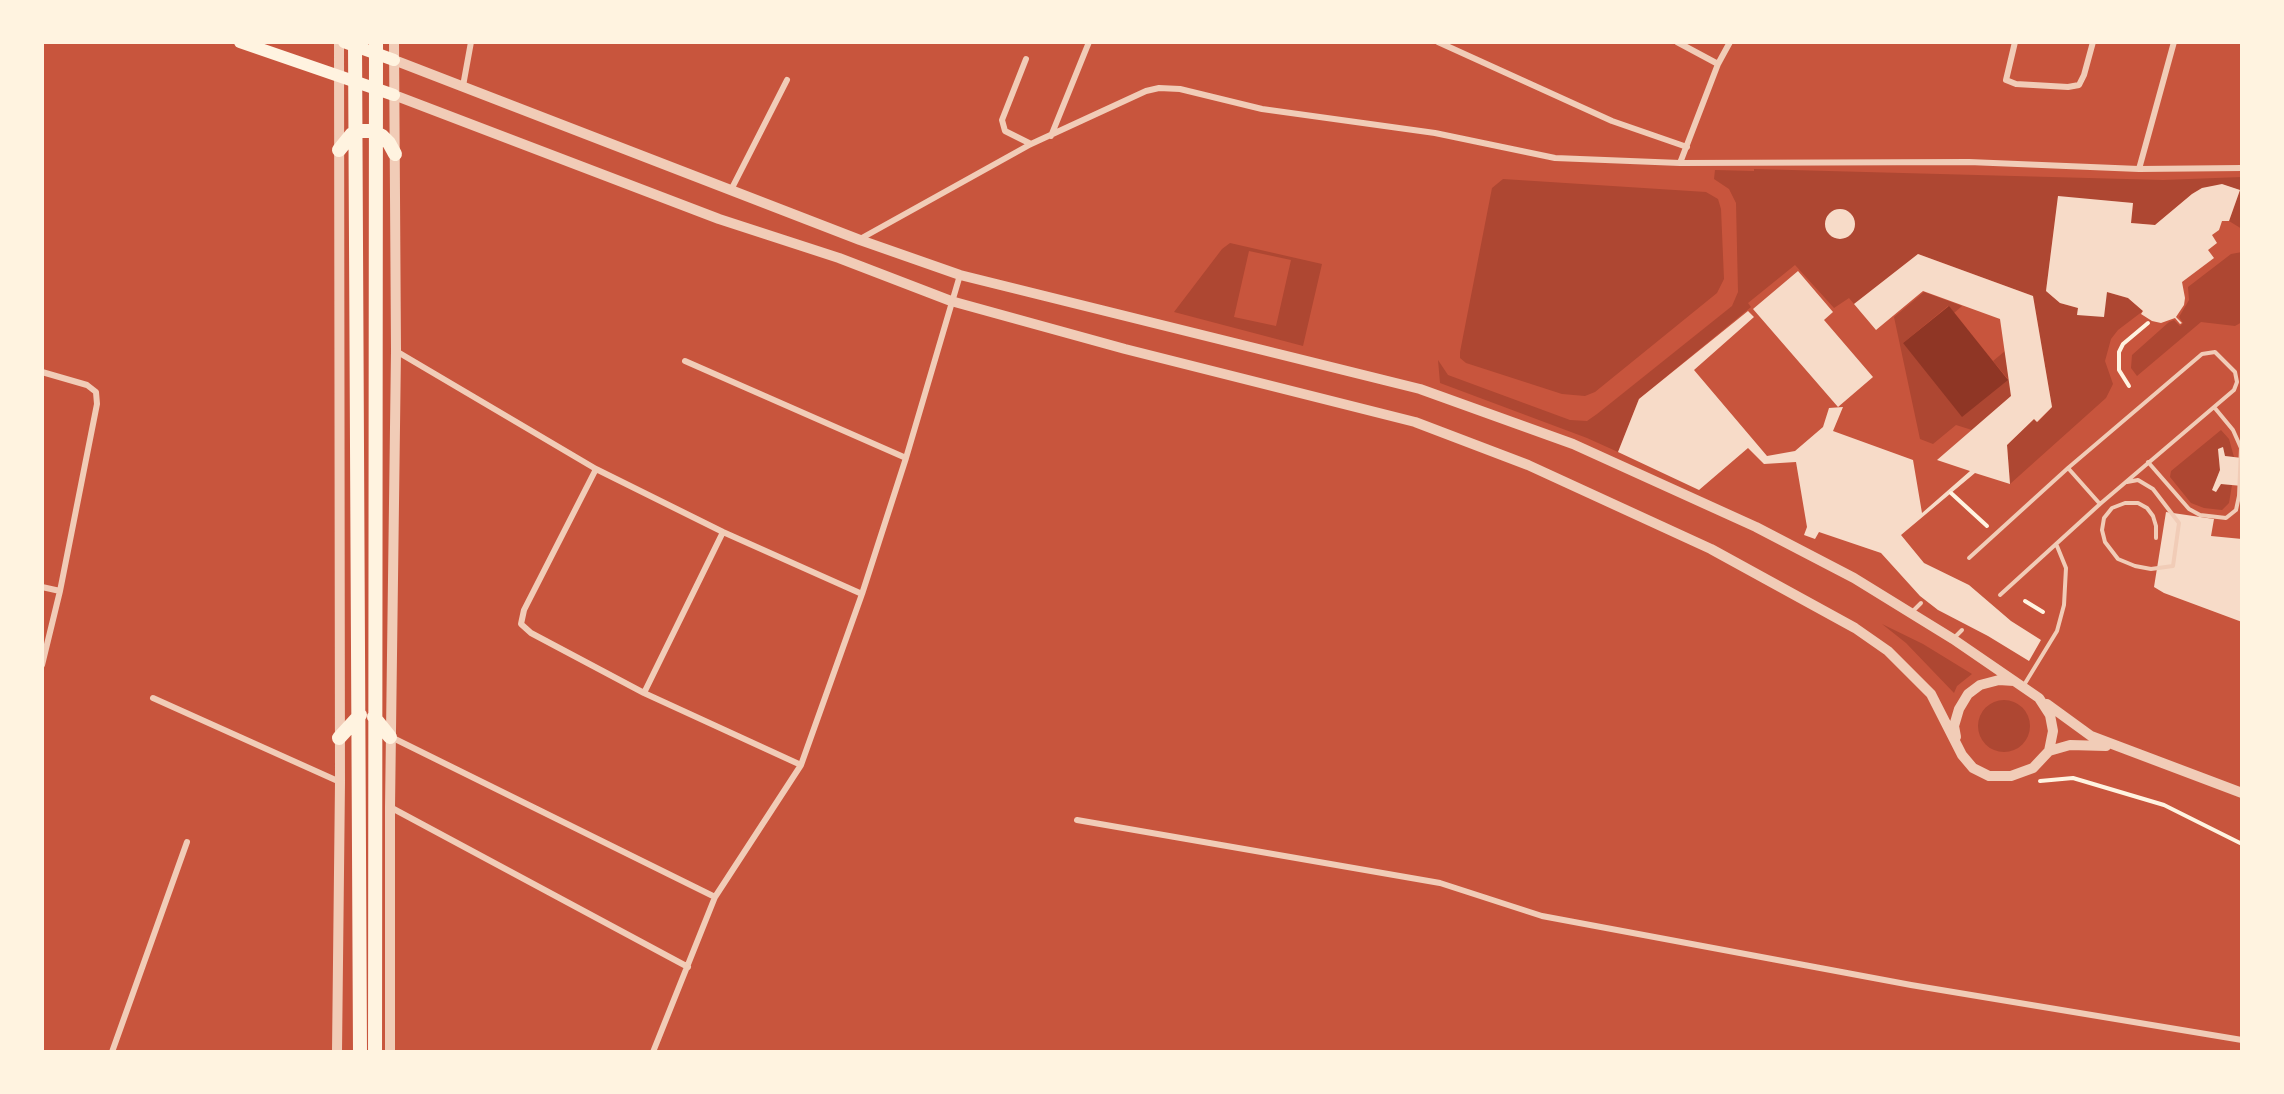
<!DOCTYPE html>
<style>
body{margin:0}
#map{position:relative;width:2284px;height:1094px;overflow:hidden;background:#c8553d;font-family:Literata,serif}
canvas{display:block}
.frame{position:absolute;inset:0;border:44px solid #fff3e0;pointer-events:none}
</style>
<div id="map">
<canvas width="2284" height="1094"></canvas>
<div class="frame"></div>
</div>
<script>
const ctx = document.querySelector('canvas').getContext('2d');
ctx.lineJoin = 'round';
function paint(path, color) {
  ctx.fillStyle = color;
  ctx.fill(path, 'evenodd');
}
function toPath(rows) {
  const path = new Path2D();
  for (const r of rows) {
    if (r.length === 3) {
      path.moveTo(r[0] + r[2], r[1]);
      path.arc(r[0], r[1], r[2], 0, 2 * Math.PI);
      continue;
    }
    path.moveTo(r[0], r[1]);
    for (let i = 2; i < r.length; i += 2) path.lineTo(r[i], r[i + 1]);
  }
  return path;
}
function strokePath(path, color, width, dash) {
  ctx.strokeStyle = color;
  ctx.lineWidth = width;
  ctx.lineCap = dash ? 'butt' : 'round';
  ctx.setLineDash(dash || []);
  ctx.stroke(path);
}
paint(toPath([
 [1754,169,2163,180,2242,177,2242,229,2229,221,2240,190,2222,185,2202,188,2192,194,2155,225,2131,223,2133,203,2058,197,2046,291,2060,303,2078,308,2077,314,2107,292,2128,298,2143,311,2118,330,2111,339,2105,361,2113,384,2106,398,2010,484,2007,445,2034,419,2038,422,2052,407,2033,296,1918,254,1854,304,1849,298,1834,308,1795,265,1748,303,1751,307,1639,399,1618,452,1587,438,1440,383,1438,360,1448,375,1570,420,1587,421,1597,414,1732,306,1738,292,1736,203,1729,189,1714,179,1715,170,1754,171],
 [1503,179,1706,192,1718,199,1721,209,1724,279,1717,293,1595,392,1585,396,1562,394,1466,363,1460,358,1460,352,1492,188],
 [1230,243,1322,264,1303,346,1174,312,1222,249],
 [1249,251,1291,260,1276,326,1234,317],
 [2242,252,2242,322,2235,326,2201,322,2137,376,2131,368,2132,355,2169,322,2174,320,2180,326,2183,323,2179,317,2189,300,2188,287,2231,254],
 [1924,292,1962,306,1954,313,1948,306,1903,343,2008,379,1993,361,2005,351,2011,396,1972,430,1956,425,1933,444,1920,439,1894,317],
 [2221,430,2229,439,2234,457,2225,456,2223,448,2218,449,2220,470,2213,490,2216,492,2221,484,2232,485,2229,503,2222,510,2204,508,2191,503,2170,477,2171,471],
 [1882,624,1923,644,1972,674,1957,686,1954,693,1906,643],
 [2004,726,26]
]), '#ae4732');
paint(toPath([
 [1949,306,2008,380,1962,417,1903,343]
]), '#8f3625');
paint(toPath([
 [2222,184,2240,190,2229,221,2222,221,2219,230,2212,235,2217,243,2208,250,2214,258,2182,282,2185,298,2184,305,2176,317,2182,323,2180,324,2175,318,2161,323,2152,321,2141,314,2143,311,2128,298,2107,292,2104,317,2077,315,2078,308,2060,303,2046,291,2058,196,2133,203,2131,223,2155,225,2192,194,2202,188],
 [1840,224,15],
 [1918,254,2033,296,2052,407,2037,422,2034,419,2007,445,2010,484,1975,473,1901,535,1924,563,1969,585,2011,621,2041,640,2029,661,1988,636,1938,610,1920,596,1881,553,1819,532,1815,539,1804,535,1807,527,1796,462,1764,464,1748,448,1699,490,1618,452,1639,399,1748,311,1754,317,1694,370,1767,456,1795,451,1823,427,1829,408,1843,407,1833,431,1913,460,1922,513,1970,471,1937,460,2011,396,2000,319,1923,291,1876,330,1854,304],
 [1798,271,1833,312,1824,320,1873,377,1838,407,1753,309],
 [2223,447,2225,456,2242,458,2242,486,2221,484,2216,492,2212,490,2220,470,2218,449],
 [2166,512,2214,519,2211,536,2242,539,2242,622,2164,593,2154,587]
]), '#f7dbc8');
strokePath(toPath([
 [2129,386,2119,370,2119,352,2123,344,2148,323],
 [1951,493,1987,526],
 [2025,601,2043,612],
 [2040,781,2073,778,2164,805,2242,844]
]), '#fff3e0', 4);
strokePath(toPath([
 [2148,462,2189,509,2200,515,2226,518,2236,510,2239,496,2241,448,2233,430,2214,407],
 [2068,468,2100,504],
 [2127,482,2138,480,2153,489,2179,523,2173,566,2151,569,2135,566,2118,559,2105,542,2102,530,2104,518,2112,508,2125,503,2138,503,2147,508,2153,516,2156,526,2156,538],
 [1969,558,2068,468,2202,354,2215,352,2235,372,2237,382,2234,390,2100,504,2000,595],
 [1913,611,1921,603],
 [1954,638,1962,630],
 [2024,685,2057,631,2064,605,2066,568,2057,546]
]), '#f1ccb7', 4);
strokePath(toPath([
 [1438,42,1612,121,1687,147],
 [1677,42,1718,64],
 [2015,42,2006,80,2016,84,2068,87,2079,85,2084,75,2093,42],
 [1026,59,1002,120,1005,131,1031,144],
 [463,86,471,42],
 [1051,136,1089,42],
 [1680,163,1718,64,1730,42],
 [2139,169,2174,42],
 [731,190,787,80],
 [860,239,1031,144,1146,91,1159,88,1180,89,1262,109,1435,133,1555,158,1680,163,1969,162,2139,169,2242,168],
 [396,351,596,469,723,532,862,594],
 [685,361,906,458],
 [42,372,87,385,96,392,97,404,60,591,42,665],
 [596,469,524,610,521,624,531,633,644,693,801,765],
 [42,587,60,591],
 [644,693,723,532],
 [153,698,340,782],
 [391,737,715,897],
 [390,807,688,967],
 [1077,820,1440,883,1542,916,1911,985,2242,1040],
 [112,1052,187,842],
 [653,1052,715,897,801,765,862,594,906,458,960,275]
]), '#f1ccb7', 6);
strokePath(toPath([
 [394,60,860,240,960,275,1420,389,1573,444,1756,527,1854,578,1953,639,2039,698,2050,715,2053,731,2049,751,2033,768,2011,776,1989,776,1973,768,1962,755,1931,694,1888,651,1855,628,1711,549,1528,465,1415,422,1125,349,951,301,839,258,719,219,394,95],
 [2047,704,2091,736,2242,793],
 [1956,737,1954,726,1959,709,1968,694,1980,685,1999,680,2014,681],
 [2049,751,2070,745,2106,746],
 [337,1052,340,782,339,42],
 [390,1052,390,807,396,351,394,42]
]), '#f1ccb7', 10);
strokePath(toPath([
 [240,42,394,95],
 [344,42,394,60]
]), '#fff3e0', 12);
strokePath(toPath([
 [355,42,360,1052],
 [339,150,352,134,361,131,372,131,382,136,389,143,395,154],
 [374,717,390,737],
 [339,738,360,715],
 [375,1052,376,42]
]), '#fff3e0', 14);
</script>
